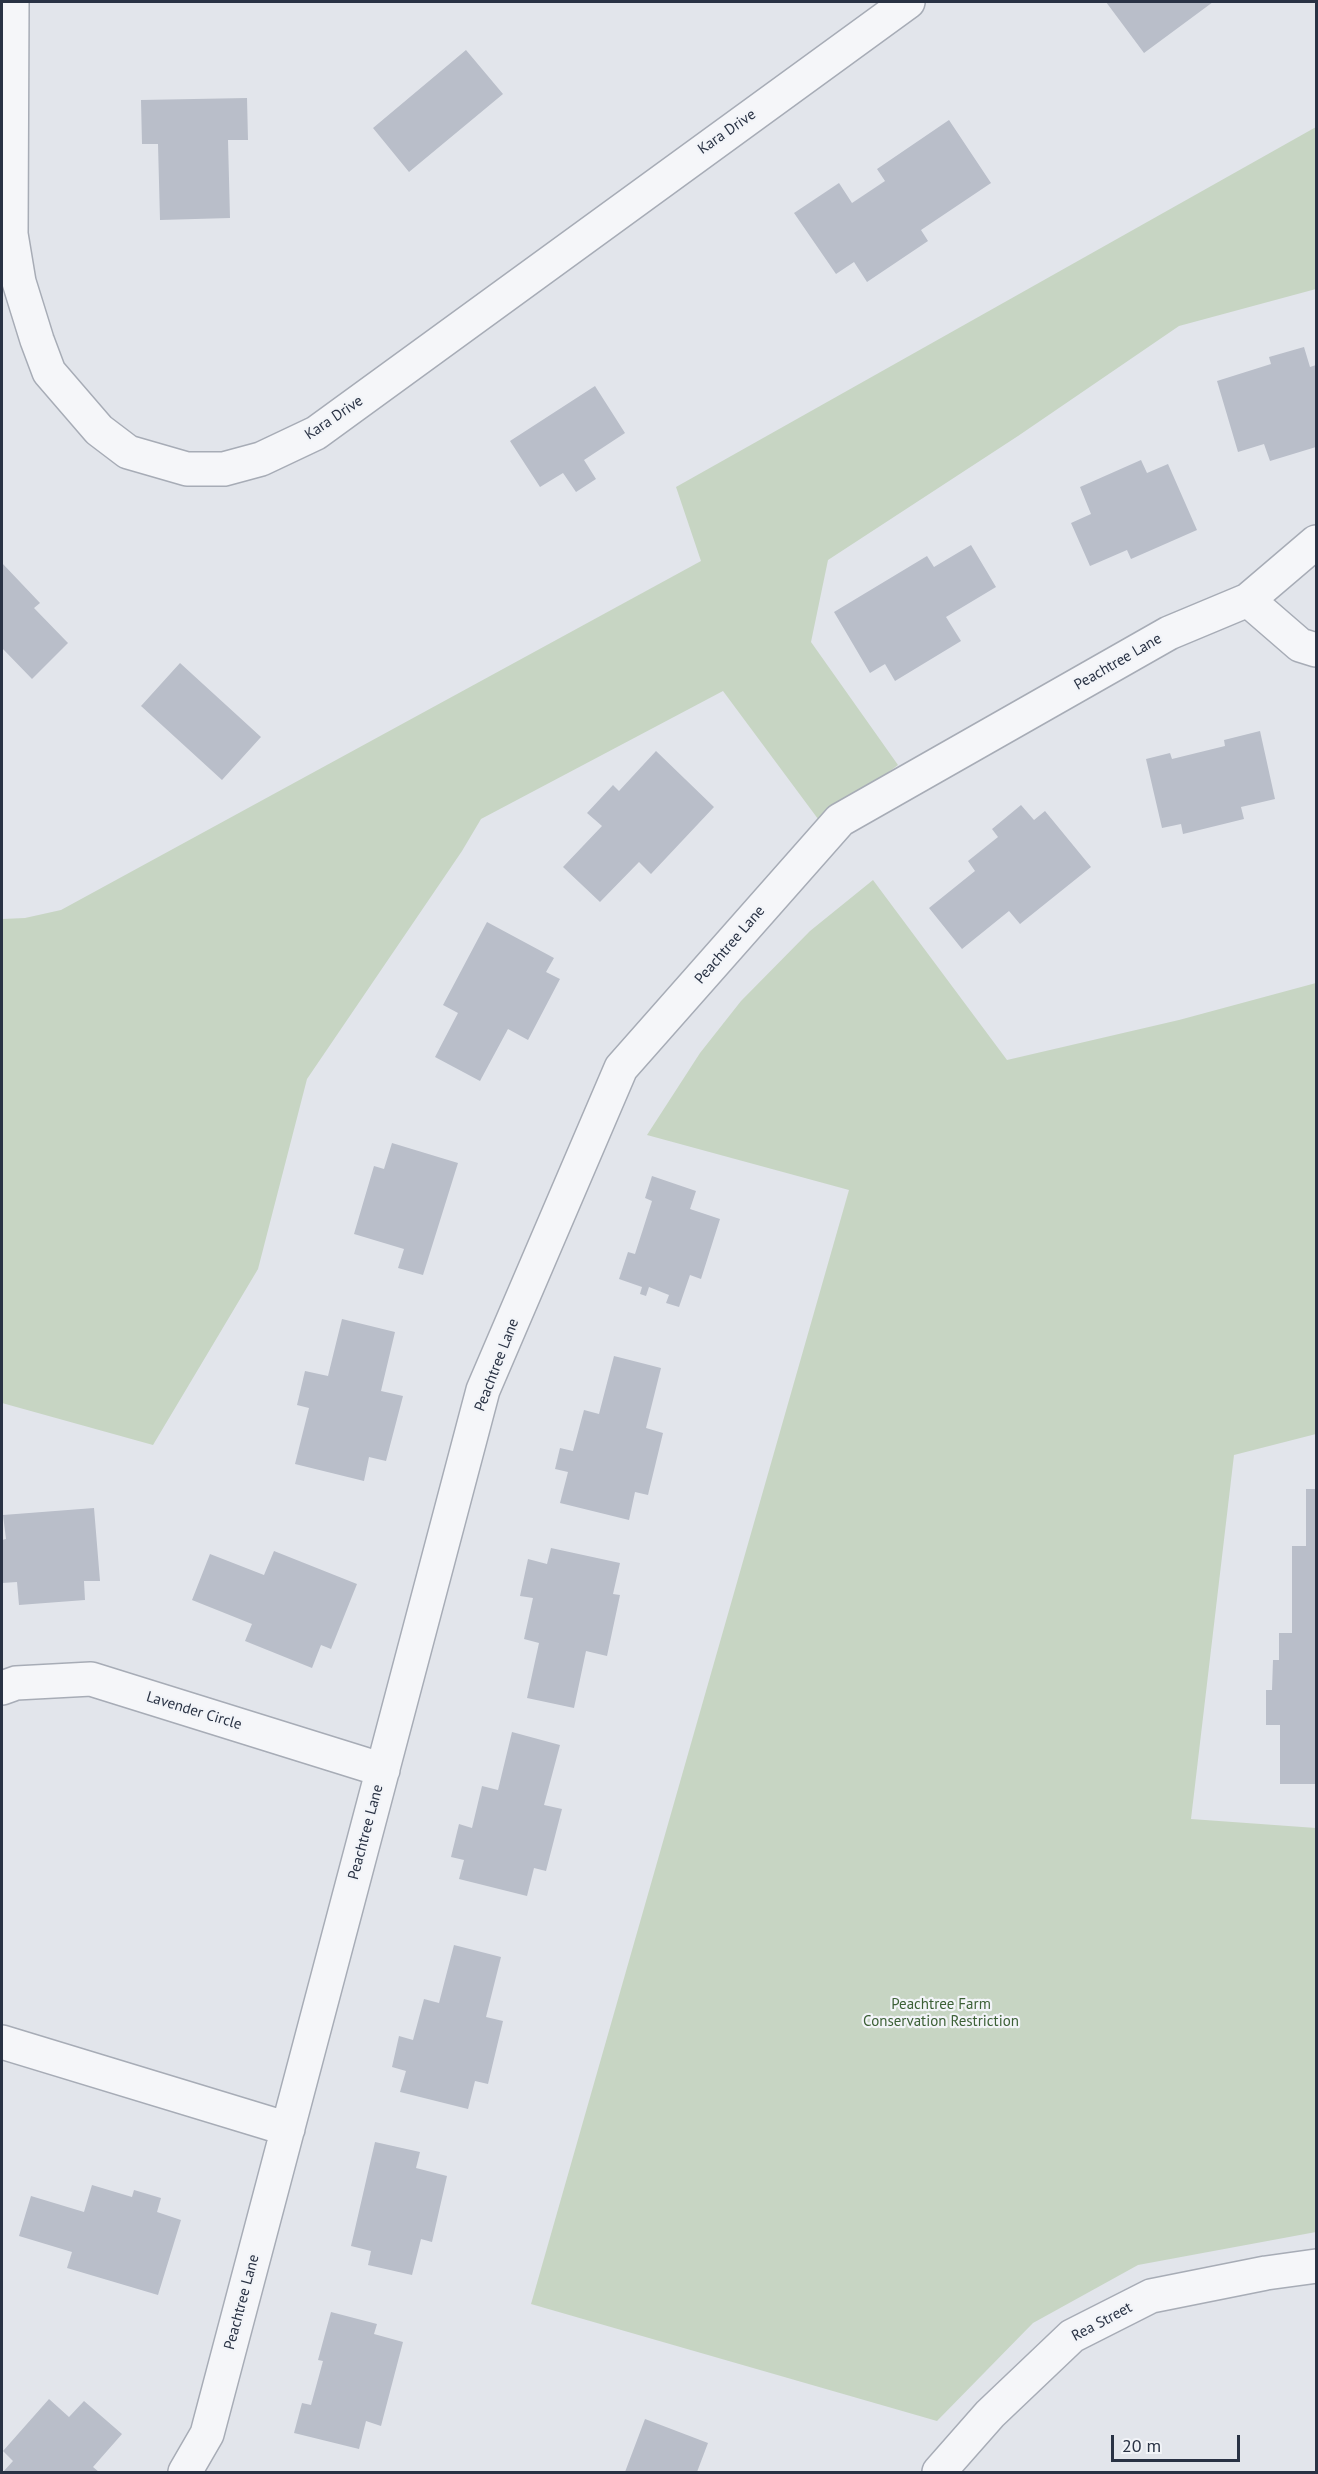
<!DOCTYPE html>
<style>
body{margin:0}
#map{position:relative;width:1318px;height:2474px;overflow:hidden;background:#e2e5eb;font-family:"PT Sans",sans-serif}
canvas{display:block}
.frame{position:absolute;inset:0;border:3px solid #293244;pointer-events:none}
.scale{position:absolute;left:1111px;top:2435px;width:129px;height:27px;box-sizing:border-box;border:3px solid #293244;border-top:0;padding-left:8px;font-size:18px;line-height:21px;white-space:nowrap;color:#293244;-webkit-text-stroke:4px #f2f4f8;paint-order:stroke}
</style>
<div id="map">
<canvas width="1318" height="2474"></canvas>
<div class="frame"></div>
<div class="scale">20 m</div>
</div>
<script>
const ctx = document.querySelector('canvas').getContext('2d');
ctx.lineJoin = 'round';
function paint(path, color) {
  ctx.fillStyle = color;
  ctx.fill(path, 'evenodd');
}
function toPath(rows) {
  const path = new Path2D();
  for (const r of rows) {
    path.moveTo(r[0], r[1]);
    for (let i = 2; i < r.length; i += 2) path.lineTo(r[i], r[i + 1]);
  }
  return path;
}
function strokePath(path, color, width, dash) {
  ctx.strokeStyle = color;
  ctx.lineWidth = width;
  ctx.lineCap = dash ? 'butt' : 'round';
  ctx.setLineDash(dash || []);
  ctx.stroke(path);
}
function drawText(font, color, halo, rows, align = 'center') {
  ctx.font = font + ' "PT Sans",sans-serif';
  ctx.lineWidth = 4.5;
  ctx.setLineDash([]);
  ctx.textBaseline = 'middle';
  ctx.strokeStyle = halo;
  ctx.fillStyle = color;
  for (const [text, x, y, turn = 0] of rows) {
    ctx.save();
    ctx.translate(x, y);
    ctx.rotate((+turn || 0) * Math.PI / 180);
    ctx.textAlign = isNaN(turn) ? turn : align;
    if (halo) ctx.strokeText(text, 0, 0);
    ctx.fillText(text, 0, 0);
    ctx.restore();
  }
}
paint(toPath([
 [1316,127,1316,289,1179,326,1018,436,828,560,811,642,898,765,821,823,723,691,481,819,462,851,307,1079,258,1269,153,1445,2,1403,2,919,25,918,61,910,701,561,676,487],
 [873,880,1007,1060,1179,1020,1316,983,1316,1434,1234,1455,1191,1819,1316,1828,1316,2232,1138,2265,1033,2323,937,2421,531,2304,849,1190,647,1135,700,1053,741,1001,810,931]
]), '#c7d5c3');
paint(toPath([
 [1106,2,1213,2,1144,53],
 [466,50,503,94,409,172,373,128],
 [247,98,248,140,228,140,230,218,160,220,158,144,142,144,141,100],
 [949,120,991,183,921,230,928,241,867,282,854,262,836,274,794,213,839,183,852,203,885,181,877,169],
 [1304,347,1310,367,1316,365,1316,447,1270,461,1264,444,1238,452,1217,381,1271,364,1269,357],
 [595,386,625,433,584,460,596,479,576,492,563,473,540,487,510,441],
 [1141,460,1147,473,1168,464,1197,530,1131,559,1127,550,1090,566,1071,523,1091,514,1080,487],
 [971,545,996,587,946,617,961,641,895,681,885,664,870,673,834,612,927,556,934,567],
 [2,563,40,603,34,608,68,643,32,679,2,648],
 [180,663,261,737,222,780,141,706],
 [1260,731,1275,799,1241,807,1244,819,1183,834,1181,824,1162,828,1146,759,1170,753,1172,759,1225,746,1224,740],
 [656,751,714,807,651,874,639,862,600,902,563,867,602,826,587,813,613,785,619,791],
 [1021,805,1034,820,1045,811,1091,867,1020,924,1009,911,962,949,929,908,975,871,968,861,998,837,992,829],
 [487,922,554,958,546,972,560,979,528,1040,508,1029,480,1081,435,1057,458,1013,443,1005],
 [392,1143,458,1163,423,1275,398,1268,404,1249,354,1234,374,1166,384,1169],
 [652,1176,696,1191,690,1209,720,1219,701,1279,690,1275,679,1307,666,1303,669,1295,649,1287,646,1296,640,1294,642,1287,619,1279,628,1252,635,1254,652,1201,645,1198],
 [342,1319,395,1332,381,1391,403,1396,386,1461,369,1457,364,1481,295,1464,309,1408,297,1405,305,1371,328,1376],
 [614,1356,661,1368,646,1428,663,1433,648,1495,635,1492,629,1520,560,1503,568,1472,555,1469,560,1448,573,1451,584,1410,599,1414],
 [1306,1489,1316,1489,1316,1784,1280,1784,1280,1725,1266,1725,1266,1690,1272,1690,1273,1660,1279,1660,1279,1633,1292,1633,1292,1546,1306,1546],
 [94,1508,100,1581,84,1581,85,1600,19,1605,17,1582,2,1583,2,1540,6,1539,3,1515],
 [551,1548,620,1563,613,1594,620,1595,607,1656,586,1651,574,1708,527,1698,539,1643,524,1639,533,1598,520,1596,528,1559,547,1564],
 [274,1551,357,1584,331,1649,321,1645,312,1668,245,1641,252,1624,192,1600,210,1554,264,1575],
 [512,1732,560,1745,544,1805,562,1809,546,1871,534,1868,527,1896,459,1879,464,1860,451,1857,459,1824,472,1828,482,1786,498,1790],
 [454,1945,501,1957,486,2017,503,2021,488,2084,475,2081,468,2109,400,2092,406,2071,392,2067,399,2036,413,2040,424,1999,439,2003],
 [375,2142,420,2152,416,2168,447,2176,432,2242,421,2239,412,2275,368,2265,371,2251,351,2246],
 [92,2185,132,2197,134,2190,161,2198,157,2212,181,2220,158,2295,67,2268,72,2252,19,2236,31,2196,84,2212],
 [331,2312,377,2324,374,2334,403,2342,381,2426,366,2421,359,2449,294,2433,302,2403,311,2405,323,2361,318,2360],
 [49,2399,69,2417,84,2401,122,2434,93,2467,99,2472,3,2472,13,2461,3,2451],
 [645,2419,708,2443,697,2472,625,2472]
]), '#b9bec9');
const minor = toPath([
 [12,2,11,234,19,282,37,340,49,372,99,430,128,452,187,469,224,469,261,459,316,433,908,2],
 [1248,600,1300,645,1316,650],
 [2,1688,16,1683,91,1679,383,1770],
 [2,2042,288,2129],
 [185,2472,207,2434,483,1390,621,1068,840,820,1169,633,1248,600,1316,542],
 [939,2472,990,2414,1072,2336,1151,2296,1266,2273,1316,2266]
]);
strokePath(minor, '#a7acb6', 36);
strokePath(minor, '#f5f6f9', 33);
drawText('15px', '#293244', '#f2f4f8', [
 ["Kara Drive",727,132,-35],
 ["Kara Drive",334,418,-34],
 ["Peachtree Lane",1118,662,-30],
 ["Peachtree Lane",730,945,-49],
 ["Peachtree Lane",497,1365,-69],
 ["Lavender Circle",194,1711,17],
 ["Peachtree Lane",366,1832,-75],
 ["Peachtree Lane",242,2302,-75],
 ["Rea Street",1102,2322,-28]
]);
drawText('15px', '#3c6036', '#f2f4f8', [
 ["Peachtree Farm",941,2005],
 ["Conservation Restriction",941,2022]
]);
</script>
